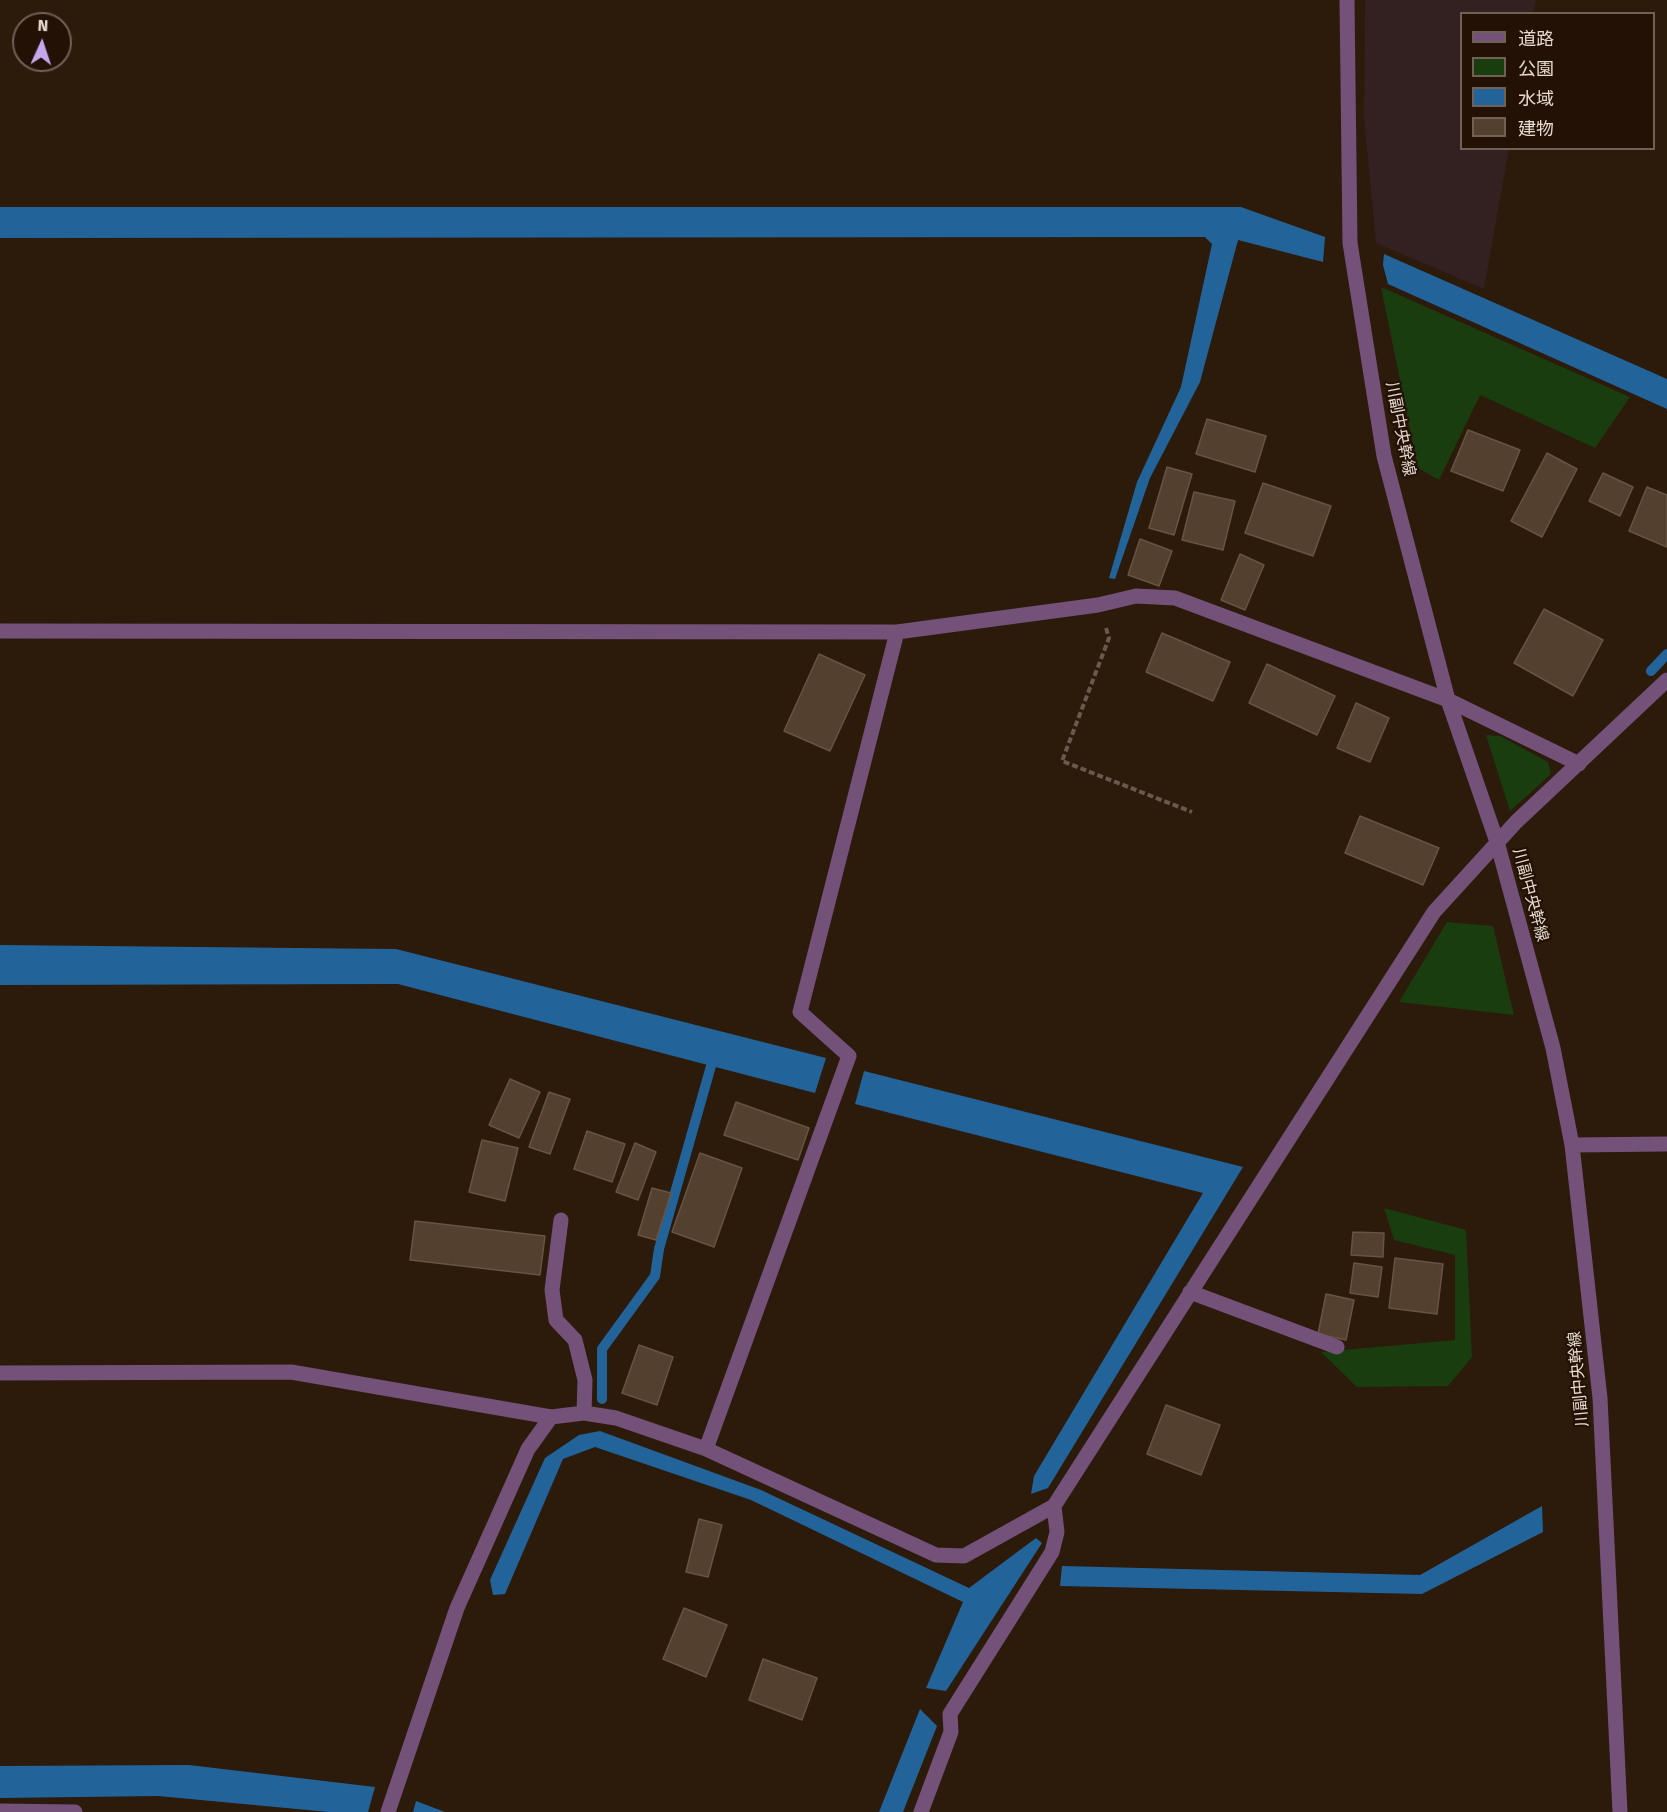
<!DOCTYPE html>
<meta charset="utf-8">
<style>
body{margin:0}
#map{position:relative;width:1667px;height:1812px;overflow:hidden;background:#2c1a0b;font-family:"Fira Sans","Noto Sans JP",sans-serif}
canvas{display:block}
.legend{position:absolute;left:1460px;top:12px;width:195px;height:138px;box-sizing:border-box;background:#221104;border:2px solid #706156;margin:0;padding:8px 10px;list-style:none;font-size:18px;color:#e6d9d0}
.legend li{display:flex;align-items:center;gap:12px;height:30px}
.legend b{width:30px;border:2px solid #706156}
.north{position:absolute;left:12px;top:12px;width:60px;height:60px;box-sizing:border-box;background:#221104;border:2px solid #706156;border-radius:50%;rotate:3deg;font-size:16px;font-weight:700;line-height:24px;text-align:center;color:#e6d9d0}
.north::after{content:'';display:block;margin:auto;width:21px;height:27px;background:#c7a6f0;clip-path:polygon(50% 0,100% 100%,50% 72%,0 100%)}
</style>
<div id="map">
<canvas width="1667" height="1812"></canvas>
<ul class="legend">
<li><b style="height:8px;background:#745179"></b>道路</li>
<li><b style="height:16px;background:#1a3d0f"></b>公園</li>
<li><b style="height:16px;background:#22649a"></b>水域</li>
<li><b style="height:16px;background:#53402f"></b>建物</li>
</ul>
<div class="north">N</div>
</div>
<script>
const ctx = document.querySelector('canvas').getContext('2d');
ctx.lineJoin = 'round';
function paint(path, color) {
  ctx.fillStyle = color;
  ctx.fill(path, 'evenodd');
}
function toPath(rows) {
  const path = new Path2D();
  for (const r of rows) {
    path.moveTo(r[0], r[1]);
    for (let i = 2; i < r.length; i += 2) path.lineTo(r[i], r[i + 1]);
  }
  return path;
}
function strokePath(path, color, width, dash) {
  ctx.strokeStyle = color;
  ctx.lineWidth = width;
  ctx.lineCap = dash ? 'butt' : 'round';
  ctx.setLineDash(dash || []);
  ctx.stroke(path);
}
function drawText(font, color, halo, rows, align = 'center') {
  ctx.font = font + ' "Fira Sans","Noto Sans JP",sans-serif';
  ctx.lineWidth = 4.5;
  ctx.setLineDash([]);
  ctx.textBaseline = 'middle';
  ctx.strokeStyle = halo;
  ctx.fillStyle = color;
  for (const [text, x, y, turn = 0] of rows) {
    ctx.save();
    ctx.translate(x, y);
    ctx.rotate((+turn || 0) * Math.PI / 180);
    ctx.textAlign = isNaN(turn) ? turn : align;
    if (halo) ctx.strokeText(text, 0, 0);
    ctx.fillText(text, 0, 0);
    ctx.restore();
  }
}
paint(toPath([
 [1365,0,1536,0,1533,13,1462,14,1462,148,1509,149,1484,289,1376,243,1364,118]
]), '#332021');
paint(toPath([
 [1381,287,1630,397,1595,448,1480,395,1439,480,1418,468],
 [1486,735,1500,736,1548,762,1551,774,1510,811],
 [1447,922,1493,926,1514,1015,1399,1002],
 [1384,1208,1466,1230,1472,1357,1448,1386,1357,1387,1321,1352,1455,1340,1455,1255,1394,1240]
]), '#1a3d0f');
paint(toPath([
 [0,207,1241,207,1325,237,1323,262,1238,240,1200,382,1150,478,1115,579,1109,578,1137,482,1181,387,1212,244,1205,237,0,238],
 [1384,254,1667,379,1667,409,1388,284,1383,265],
 [0,945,396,949,826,1058,815,1093,398,984,0,985],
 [864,1071,1243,1167,1048,1488,1031,1494,1034,1476,1203,1193,855,1104],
 [600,1431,761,1490,969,1588,1036,1538,1042,1543,946,1691,926,1688,963,1602,751,1500,595,1447,563,1459,505,1594,493,1595,490,1580,545,1458,579,1435],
 [1542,1506,1543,1532,1422,1594,1060,1586,1062,1566,1420,1575],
 [920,1709,937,1726,903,1812,879,1812],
 [189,1765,375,1787,368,1812,329,1812,158,1796,0,1798,0,1766],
 [416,1801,445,1812,413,1812]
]), '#22649a');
strokePath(toPath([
 [1651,671,1667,654],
 [602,1399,602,1349,655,1276,659,1249,711,1066]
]), '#22649a', 10);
const building = toPath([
 [1207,419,1266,436,1255,472,1196,454,1207,419],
 [1468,430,1520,450,1503,491,1451,471,1468,430],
 [1547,453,1577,469,1542,537,1511,521,1547,453],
 [1167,467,1192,474,1174,535,1149,528,1167,467],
 [1603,473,1633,487,1620,516,1589,501,1603,473],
 [1263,483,1331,506,1313,556,1245,533,1263,483],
 [1647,487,1667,495,1667,547,1629,531,1647,487],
 [1194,492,1235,501,1223,550,1182,540,1194,492],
 [1140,539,1172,551,1159,586,1128,575,1140,539],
 [1240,554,1264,565,1245,610,1221,600,1240,554],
 [1544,609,1603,640,1573,696,1514,663,1544,609],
 [1162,633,1230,662,1213,701,1146,672,1162,633],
 [819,654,865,675,830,751,784,731,819,654],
 [1267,664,1335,696,1317,735,1249,703,1267,664],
 [1356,703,1389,718,1370,762,1337,748,1356,703],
 [1360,816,1439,848,1423,885,1345,853,1360,816],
 [510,1079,540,1092,519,1138,489,1125,510,1079],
 [549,1092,570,1099,550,1154,529,1147,549,1092],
 [736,1102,809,1128,798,1160,724,1135,736,1102],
 [587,1131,625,1144,612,1182,574,1169,587,1131],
 [482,1140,518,1148,505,1201,469,1192,482,1140],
 [635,1143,656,1152,638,1200,616,1192,635,1143],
 [700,1153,742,1168,714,1247,672,1232,700,1153],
 [652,1188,671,1193,656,1240,638,1235,652,1188],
 [415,1221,545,1236,540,1275,410,1260,415,1221],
 [1353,1232,1384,1233,1383,1257,1351,1255,1353,1232],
 [1395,1258,1443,1264,1437,1314,1389,1308,1395,1258],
 [1354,1263,1382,1267,1378,1297,1350,1293,1354,1263],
 [1326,1294,1354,1300,1346,1340,1318,1334,1326,1294],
 [639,1345,673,1357,657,1405,622,1393,639,1345],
 [1166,1405,1220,1425,1201,1475,1147,1454,1166,1405],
 [699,1519,722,1525,708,1577,686,1572,699,1519],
 [684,1608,727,1625,706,1677,663,1659,684,1608],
 [763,1659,817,1678,802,1720,749,1700,763,1659]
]);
paint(building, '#53402f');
strokePath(building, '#675442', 1.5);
strokePath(toPath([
 [1106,628,1109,638,1062,761,1192,812]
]), '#6a5a4d', 4, [6, 3]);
strokePath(toPath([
 [1347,0,1350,243,1384,456,1448,700,1497,842,1553,1048,1572,1145,1600,1398,1620,1812],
 [0,631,897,632,1098,605,1136,596,1175,598,1448,700,1579,764],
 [1572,1145,1667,1144],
 [561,1220,552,1290,556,1320,575,1340,585,1380,584,1413],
 [1190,1292,1337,1347],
 [0,1373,291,1372,551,1417,584,1413,616,1418,706,1449,936,1555,964,1556,1054,1506,1434,912,1516,822,1667,680],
 [706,1449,849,1056,800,1012,897,632],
 [0,1811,75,1812],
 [388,1812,457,1608,528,1449,551,1417],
 [921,1812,951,1732,950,1714,1052,1552,1057,1532,1054,1506]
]), '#745179', 15);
drawText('16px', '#e6d9d0', '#221104', [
 ["川副中央幹線",1400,429,79],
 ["川副中央幹線",1530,895,75],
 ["川副中央幹線",1579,1379,-95]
]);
</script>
